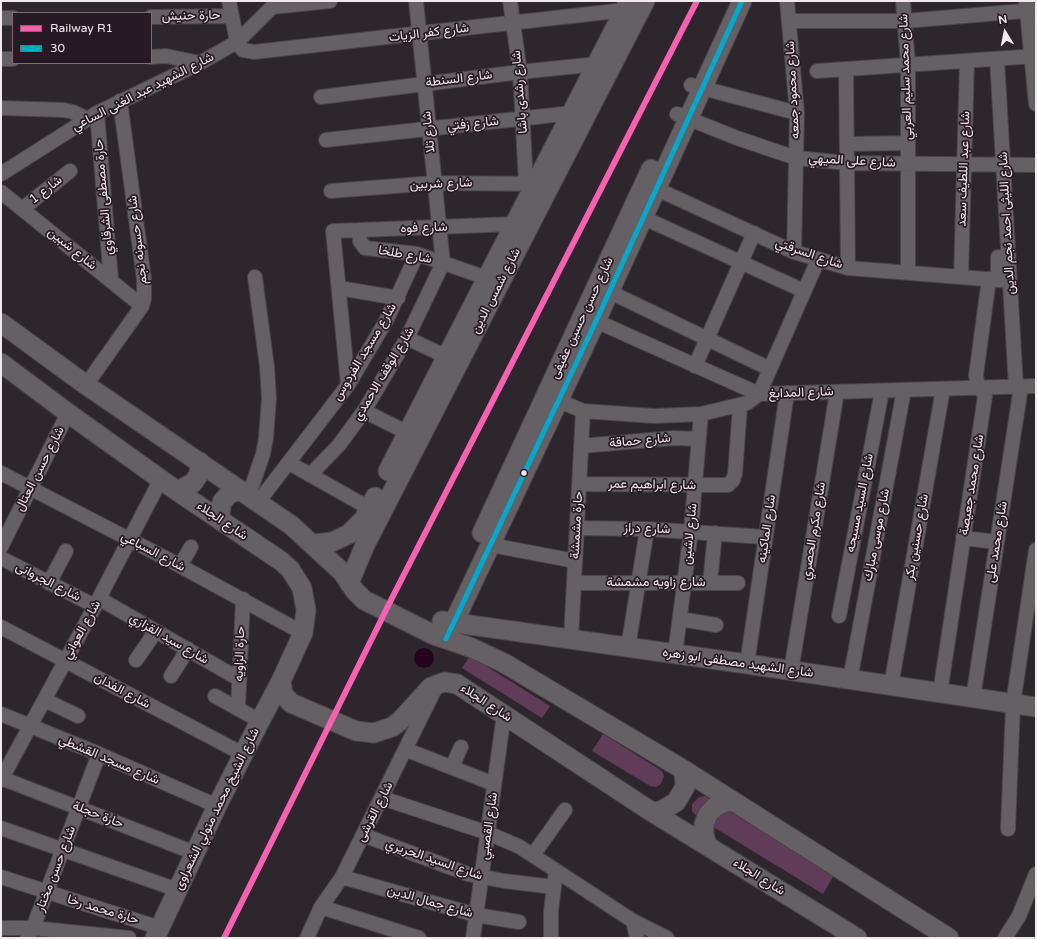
<!DOCTYPE html>
<meta charset="utf-8">
<style>
body{margin:0}
#map{position:relative;width:1037px;height:939px;overflow:hidden;background:#2e262d;font-family:"Varela Round",sans-serif}
canvas{display:block}
.frame{position:absolute;inset:0;border:2px solid #f2e8ef;pointer-events:none}
.legend{position:absolute;left:12px;top:12px;width:140px;height:52px;box-sizing:border-box;background:#281a24;border:1px solid #796c75;margin:0;padding:5px 7px;list-style:none;font-size:12px;color:#f2e8ef}
.legend li{display:flex;align-items:center;gap:8px;height:20px}
.legend b{width:20px;border:1px solid #796c75}
.north{position:absolute;left:985px;top:12px;width:40px;height:40px;-webkit-text-stroke:3px #281a24;paint-order:stroke;rotate:350deg;font-size:11px;font-weight:700;line-height:16px;text-align:center;color:#f2e8ef}
.north::after{content:'';display:block;margin:auto;width:14px;height:18px;background:#f2e8ef;clip-path:polygon(50% 0,100% 100%,50% 72%,0 100%)}
</style>
<div id="map">
<canvas width="1037" height="939"></canvas>
<div class="frame"></div>
<ul class="legend">
<li><b style="height:5px;background:#f860b3"></b>Railway R1</li>
<li><b style="height:5px;background:#00a9ce"></b>30</li>
</ul>
<div class="north">N</div>
</div>
<script>
const ctx = document.querySelector('canvas').getContext('2d');
ctx.lineJoin = 'round';
function paint(path, color) {
  ctx.fillStyle = color;
  ctx.fill(path, 'evenodd');
}
function toPath(rows) {
  const path = new Path2D();
  for (const r of rows) {
    if (r.length === 3) {
      path.moveTo(r[0] + r[2], r[1]);
      path.arc(r[0], r[1], r[2], 0, 2 * Math.PI);
      continue;
    }
    path.moveTo(r[0], r[1]);
    for (let i = 2; i < r.length; i += 2) path.lineTo(r[i], r[i + 1]);
  }
  return path;
}
function strokePath(path, color, width, dash) {
  ctx.strokeStyle = color;
  ctx.lineWidth = width;
  ctx.lineCap = dash ? 'butt' : 'round';
  ctx.setLineDash(dash || []);
  ctx.stroke(path);
}
function drawText(font, color, halo, rows, align = 'center') {
  ctx.font = font + ' "Varela Round",Vazirmatn,sans-serif';
  ctx.lineWidth = 3.5;
  ctx.setLineDash([]);
  ctx.textBaseline = 'middle';
  ctx.strokeStyle = halo;
  ctx.fillStyle = color;
  for (const [text, x, y, turn = 0] of rows) {
    ctx.save();
    ctx.translate(x, y);
    ctx.rotate((+turn || 0) * Math.PI / 180);
    ctx.textAlign = isNaN(turn) ? turn : align;
    if (halo) ctx.strokeText(text, 0, 0);
    ctx.fillText(text, 0, 0);
    ctx.restore();
  }
}
paint(toPath([
 [470,656,550,706,542,718,462,668],
 [603,734,662,771,664,776,661,784,656,787,650,786,592,751],
 [705,796,834,875,823,894,697,817,692,811,692,804,699,797]
]), '#603c58');
paint(toPath([
 [424,658,10]
]), '#24041e');
const street = toPath([
 [229,1,237,42,243,50,254,52,625,10],
 [510,1,520,72,526,183],
 [787,1,797,113,794,252],
 [903,1,908,64,908,272],
 [1026,1,1036,104],
 [272,7,330,1],
 [151,17,232,16],
 [1,18,13,18],
 [789,21,905,21,1036,10],
 [151,57,166,56,200,63],
 [1,59,13,59],
 [997,59,1016,387],
 [846,69,848,268],
 [817,71,1036,56],
 [691,85,797,113],
 [321,97,520,72,597,64],
 [1,108,64,110,73,112,87,119],
 [97,113,111,280],
 [677,114,737,138,796,158,847,163,1036,165],
 [326,140,572,113],
 [847,144,908,143],
 [1,174,97,113,200,63,237,42,278,1],
 [648,185,794,252,848,268,1010,281],
 [331,191,434,183,544,184],
 [1,192,142,306],
 [22,209,70,171],
 [635,214,804,291],
 [359,230,360,241,365,248,417,254,487,278],
 [961,277,967,61],
 [998,280,998,257],
 [339,288,398,298],
 [610,292,770,369],
 [587,317,759,394,1036,386],
 [407,338,447,357],
 [695,366,754,233],
 [86,385,142,306,144,299,144,279,120,101],
 [348,385,333,231,515,224],
 [550,397,583,411,654,416,701,414,747,403,759,394,818,260],
 [364,411,408,433],
 [581,446,674,438,699,439],
 [289,463,369,508],
 [1,473,173,562,303,633],
 [310,475,339,445,364,411,407,338,443,263,416,1],
 [579,484,728,485,733,480,735,474,740,406],
 [249,495,263,454,266,438,269,398,267,367,255,277],
 [259,501,348,385,386,321,417,254],
 [577,528,647,529,765,537],
 [963,538,997,542],
 [491,545,575,561],
 [1,547,68,413],
 [1,558,95,606],
 [180,566,191,547],
 [49,583,66,551],
 [574,583,738,583],
 [710,583,715,533],
 [100,599,239,679],
 [839,616,882,391],
 [680,619,716,625],
 [1,627,243,754],
 [571,639,583,411],
 [628,648,647,529],
 [675,654,691,531,701,414],
 [136,660,156,631],
 [747,664,787,393],
 [791,671,837,392],
 [171,676,188,649],
 [850,680,904,390],
 [891,686,943,389],
 [940,693,985,396,977,382,976,375,989,279],
 [215,696,260,721],
 [973,698,1021,387],
 [45,700,78,716],
 [238,708,243,599],
 [1,714,99,754,217,806],
 [407,750,494,784],
 [452,767,461,747],
 [1,778,195,853],
 [1,780,95,606,161,479],
 [382,798,488,833,520,847,633,921,667,938],
 [1,828,178,890],
 [1008,829,1013,704,1036,550],
 [363,835,468,874,504,881,554,887],
 [533,855,565,810],
 [1,877,160,928],
 [342,877,476,915,519,922],
 [321,907,419,938],
 [633,921,637,938],
 [1,928,33,928,129,938],
 [27,938,33,928,99,754],
 [307,938,321,907,342,877,436,687],
 [473,938,504,714],
 [551,938,551,911,555,878],
 [1005,938,1019,916,1036,874]
]);
const secondary = toPath([
 [1,323,86,385,291,525,342,572,355,591,364,600,434,635,472,648,504,663,684,770,949,938],
 [1,363,68,413,177,491,281,561,290,569,302,588,306,610,303,633,281,681,283,694,291,703,356,731,374,733,392,727,400,721,431,687,444,682,457,684,652,812,857,938],
 [388,471,629,1],
 [177,491,193,483,199,474,200,462],
 [219,519,222,502,229,494,240,490],
 [482,533,651,169],
 [313,544,332,542,349,534,364,519,375,497],
 [349,583,365,545,645,1],
 [442,621,747,664,1036,707],
 [446,639,596,321,742,1],
 [652,812,661,811,676,802,685,787,684,770],
 [707,844,704,835,704,824,708,814,715,807,725,802,733,801],
 [155,938,217,806,260,721,281,681]
]);
strokePath(street, '#4a4349', 16);
strokePath(secondary, '#4a4349', 21);
strokePath(street, '#656064', 14);
strokePath(secondary, '#656064', 19);
strokePath(toPath([
 [446,639,596,321,742,1]
]), '#00a9ce', 5);
strokePath(toPath([
 [224,938,392,598,697,1]
]), '#f860b3', 6);
for (const [x, y, r, color] of [
 [524,473,3.5,"#f2e8ef"]
]) {
  const dot = new Path2D();
  dot.arc(x, y, r, 0, 2 * Math.PI);
  ctx.fillStyle = color;
  ctx.fill(dot);
  strokePath(dot, '#281a24', 1.5);
}
drawText('13px', '#f2e8ef', '#281a24', [
 ["حارة حنيش",191,16,-1],
 ["شارع كفر الزيات",429,33,-7],
 ["شارع محمد سليم العربي",906,77,-92],
 ["شارع السنطة",459,79,-7],
 ["شارع محمود جمعه",793,90,-93],
 ["شارع الشهيد عبد الغنى الساعي",143,92,-27],
 ["شارع رشدى باشا",520,92,-95],
 ["شارع زفتي",473,124,-6],
 ["شارع تلا",429,132,-96],
 ["شارع على الميهي",852,161,3],
 ["شارع عبد اللطيف سعد",964,169,-88],
 ["شارع شربين",441,184,-2],
 ["شارع 1",46,190,-38],
 ["حارة مصطفى الشرقاوي",104,197,-95],
 ["شارع الليثى احمد نجم الدين",1007,223,-93],
 ["شارع فوه",424,228,-2],
 ["شارع حسونه نجم",138,240,-97],
 ["شارع شبين",72,249,39],
 ["شارع السرقتي",809,254,19],
 ["شارع طلخا",405,255,10],
 ["شارع شمس الدين",496,291,-63],
 ["شارع حسن حسين عفيفى",582,318,-65],
 ["شارع مسجد الفردوس",365,352,-59],
 ["شارع الوقف الاحمدي",384,374,-59],
 ["شارع المدابغ",801,393,-2],
 ["شارع حماقة",640,441,-5],
 ["شارع حسن العتال",40,469,-63],
 ["شارع ابراهيم عمر",652,485,1],
 ["شارع محمد جعيصة",972,485,-81],
 ["شارع السيد مسيحه",860,503,-79],
 ["شارع الجلاء",222,521,34],
 ["حارة مشمشة",577,525,-87],
 ["شارع دراز",647,529,2],
 ["شارع الماكينه",767,529,-82],
 ["شارع مكرم الحصري",814,531,-81],
 ["شارع لاشين",690,534,-84],
 ["شارع موسى مبارك",877,535,-79],
 ["شارع حسنين بكر",917,537,-80],
 ["شارع محمد على",997,542,-81],
 ["شارع السباعي",153,552,28],
 ["شارع الجروانى",48,582,27],
 ["شارع زاويه مشمشة",656,583],
 ["شارع العواني",82,630,-61],
 ["شارع سيد القزازي",169,639,30],
 ["حارة الزاويه",240,654,-88],
 ["شارع الشهيد مصطفى ابو زهره",738,663,8],
 ["شارع الفدان",122,691,28],
 ["شارع الجلاء",486,703,33],
 ["شارع مسجد القشطي",109,760,23],
 ["شارع الشيخ محمد متولي الشعراوى",217,809,-64],
 ["شارع القرشى",375,812,-63],
 ["حارة حجلة",98,815,21],
 ["شارع القصبي",489,826,-82],
 ["شارع السيد الحريري",434,860,19],
 ["شارع حسن مختار",56,869,-69],
 ["شارع الجلاء",759,877,32],
 ["شارع جمال الدين",430,902,16],
 ["حارة محمد رخا",103,910,17]
]);
</script>
